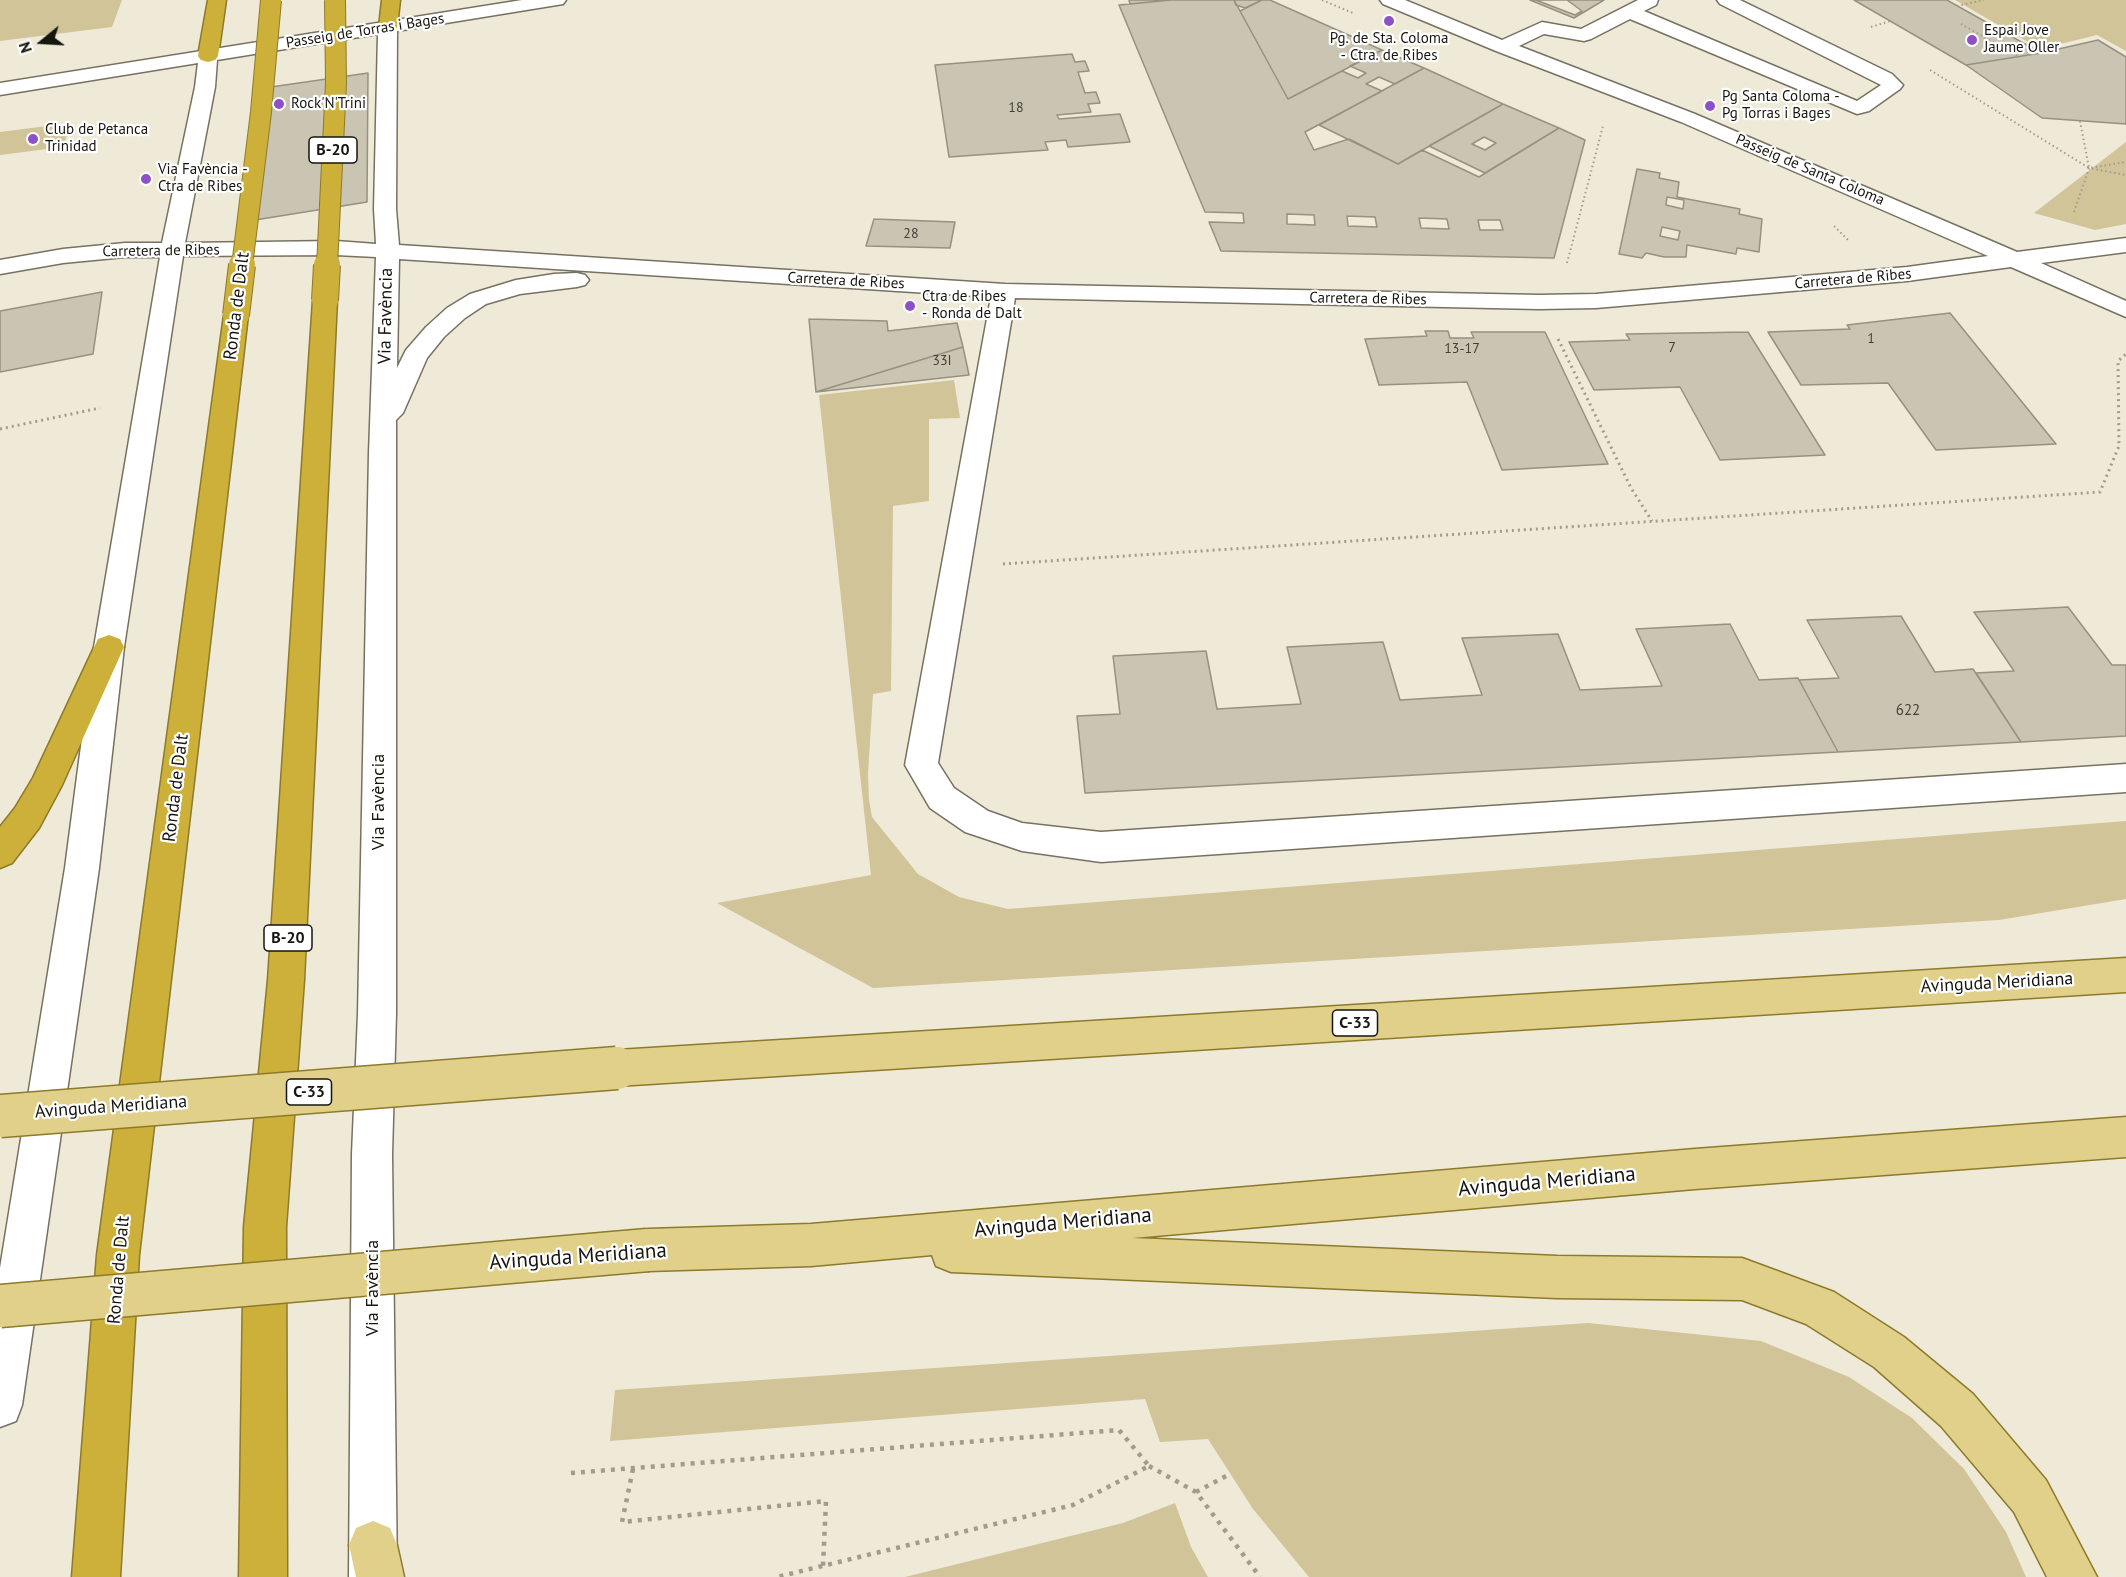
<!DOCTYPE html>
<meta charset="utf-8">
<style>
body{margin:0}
#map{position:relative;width:2126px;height:1577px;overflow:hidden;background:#efead7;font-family:"PT Sans",sans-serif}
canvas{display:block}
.north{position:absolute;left:12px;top:12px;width:60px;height:60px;-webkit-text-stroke:4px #fff;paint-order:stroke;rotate:252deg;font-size:16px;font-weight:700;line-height:24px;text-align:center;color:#16150e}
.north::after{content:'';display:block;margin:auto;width:21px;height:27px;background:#16150e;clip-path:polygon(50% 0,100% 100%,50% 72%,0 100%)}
</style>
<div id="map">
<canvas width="2126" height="1577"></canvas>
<div class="north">N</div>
</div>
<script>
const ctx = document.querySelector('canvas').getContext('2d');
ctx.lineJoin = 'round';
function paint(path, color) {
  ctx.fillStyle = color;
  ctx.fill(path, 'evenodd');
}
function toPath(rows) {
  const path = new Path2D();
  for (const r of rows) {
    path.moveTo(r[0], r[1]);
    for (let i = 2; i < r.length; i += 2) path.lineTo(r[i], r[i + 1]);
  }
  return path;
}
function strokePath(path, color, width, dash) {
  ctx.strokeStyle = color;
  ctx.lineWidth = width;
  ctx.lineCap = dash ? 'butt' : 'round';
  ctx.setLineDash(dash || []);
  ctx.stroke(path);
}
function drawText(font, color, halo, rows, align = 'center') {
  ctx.font = font + ' "PT Sans",sans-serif';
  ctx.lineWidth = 4.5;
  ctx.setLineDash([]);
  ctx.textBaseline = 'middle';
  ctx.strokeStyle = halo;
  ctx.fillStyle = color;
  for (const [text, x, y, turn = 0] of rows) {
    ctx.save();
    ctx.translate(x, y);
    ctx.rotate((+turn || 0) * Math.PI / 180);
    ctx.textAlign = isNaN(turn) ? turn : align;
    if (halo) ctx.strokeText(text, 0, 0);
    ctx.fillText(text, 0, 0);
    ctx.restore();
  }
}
paint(toPath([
 [0,0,122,0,112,27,0,41],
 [1955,0,2126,0,2126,51,2097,35,2040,49],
 [71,123,63,147,0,155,0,132],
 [2126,142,2126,224,2095,230,2034,213],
 [954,380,960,418,929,419,929,501,893,506,891,691,873,694,868,773,869,800,872,817,918,874,959,897,1008,909,2126,821,2126,899,1999,920,873,988,717,903,871,875,819,395],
 [1588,1323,1761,1341,1849,1377,1912,1418,1964,1469,2006,1532,2026,1577,1309,1577,1253,1509,1208,1439,1160,1442,1145,1399,610,1441,615,1390],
 [1175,1503,1191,1547,1208,1577,905,1577,1123,1523]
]), '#d0c498');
const building = toPath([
 [1129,0,1171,0,1130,4,1129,0],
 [1170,0,1234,0,1288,99,1342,71,1358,78,1366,73,1350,66,1382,50,1424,68,1395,84,1379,77,1366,84,1382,91,1305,132,1314,150,1349,139,1398,164,1422,150,1479,177,1559,128,1585,140,1554,258,1221,251,1209,222,1244,223,1243,213,1205,212,1119,5,1170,0],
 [1287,214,1314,215,1315,225,1287,224,1287,214],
 [1347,216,1375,217,1377,227,1348,226,1347,216],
 [1419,218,1447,219,1449,229,1421,228,1419,218],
 [1478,220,1500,220,1503,230,1480,230,1478,220],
 [1234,0,1262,0,1245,8,1236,5,1234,0],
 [1262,0,1270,0,1382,50,1288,99,1240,11,1262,0],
 [1530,0,1604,0,1574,18,1530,0],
 [1536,0,1567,0,1582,11,1575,15,1536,0],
 [1854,0,1947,0,2041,53,1966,65,1854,0],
 [2098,40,2126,57,2126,124,2042,118,1966,65,2041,53,2098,40],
 [1072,54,1075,62,1085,61,1089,71,1078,72,1085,93,1096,92,1100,103,1088,104,1091,112,1057,115,1059,119,1120,114,1130,142,1068,147,1066,140,1045,142,1048,150,949,157,935,65,1072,54],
 [1424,68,1503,104,1398,164,1319,125,1424,68],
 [368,73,367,202,249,221,264,88,368,73],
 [1503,104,1559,128,1485,173,1429,146,1503,104],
 [1484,137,1496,143,1485,150,1472,144,1484,137],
 [1637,169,1660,173,1659,178,1679,182,1677,197,1740,209,1739,214,1762,219,1759,252,1737,248,1736,254,1687,245,1686,257,1664,257,1646,253,1642,258,1619,254,1637,169],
 [1667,197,1684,200,1683,209,1666,205,1667,197],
 [1662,227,1680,231,1678,240,1660,236,1662,227],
 [874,219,955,222,950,248,866,246,874,219],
 [102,292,93,354,0,372,0,311,102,292],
 [1950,313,2056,444,1936,450,1888,383,1801,385,1768,332,1850,329,1847,325,1950,313],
 [809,319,887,321,888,331,957,323,963,347,816,392,809,319],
 [1425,331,1448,331,1450,338,1474,338,1471,332,1545,332,1608,464,1502,470,1467,382,1379,385,1365,339,1427,336,1425,331],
 [1748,332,1825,455,1720,460,1680,387,1594,390,1569,342,1630,340,1626,334,1748,332],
 [963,347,969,375,816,392,963,347],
 [2068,607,2112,665,2126,665,2126,736,2021,742,1976,673,2014,671,1974,612,2068,607],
 [1901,616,1935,672,1973,669,2021,742,1838,752,1799,680,1839,678,1807,620,1901,616],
 [1730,624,1759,680,1798,678,1838,752,1085,793,1077,716,1120,714,1113,656,1206,651,1217,709,1301,704,1287,647,1383,642,1400,700,1482,695,1462,638,1558,634,1580,690,1662,686,1636,629,1730,624]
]);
paint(building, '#c9c5b2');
strokePath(building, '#969180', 1.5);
const minor = toPath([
 [522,0,566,0,563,4,557,5,397,31,396,209,399,245,1005,284,1539,295,1596,294,1907,267,1988,256,1681,122,1496,51,1383,4,1380,0,1405,0,1502,40,1542,22,1581,29,1638,0,1658,0,1656,5,1644,11,1857,101,1881,85,1720,4,1717,0,1740,0,1892,74,1903,85,1900,89,1869,111,1857,114,1630,19,1591,39,1584,41,1544,34,1519,46,1695,114,2017,252,2126,238,2126,252,2041,263,2126,301,2126,317,2011,267,1907,281,1596,308,1539,309,1015,298,938,763,954,788,988,811,1022,823,1101,832,2126,764,2126,792,1101,862,1022,851,965,832,930,808,905,765,991,297,399,259,397,368,406,350,426,327,447,308,470,294,516,280,554,274,577,273,585,275,589,280,585,285,577,287,520,294,486,304,465,318,444,337,427,358,403,413,396,420,396,1014,392,1154,397,1577,349,1577,352,1154,358,1014,369,453,376,257,336,255,183,256,124,647,99,868,22,1405,16,1421,0,1427,0,1268,65,868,94,647,160,257,125,257,63,263,0,274,0,260,63,249,125,243,162,243,195,87,198,63,0,95,0,83,522,0],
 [378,34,374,209,376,244,336,241,185,243,215,87,217,60,378,34]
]);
const major = toPath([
 [2126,958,2126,992,617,1086,603,1081,598,1068,603,1055,617,1050,2126,958],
 [2126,1117,2126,1157,1695,1189,1132,1238,1557,1256,1742,1258,1834,1292,1904,1337,1973,1394,2046,1480,2097,1577,2047,1577,2014,1512,1941,1426,1874,1367,1806,1324,1742,1300,1557,1298,951,1272,936,1266,932,1255,811,1266,648,1271,633,1265,627,1250,633,1235,648,1229,811,1224,1695,1149,2126,1117],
 [373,1521,390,1528,397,1545,404,1577,356,1577,349,1545,356,1528,373,1521]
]);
const highway = toPath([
 [208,0,226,0,218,56,215,60,208,62,201,60,198,56,208,0],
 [382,0,400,0,397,27,395,31,388,33,381,31,379,27,382,0],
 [325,293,333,295,337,300,304,980,286,1227,287,1577,239,1577,244,1227,268,980,313,300,317,295,325,293],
 [236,308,245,310,248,315,139,1255,120,1577,72,1577,97,1255,224,315,227,310,236,308],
 [109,635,120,639,124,647,62,785,39,828,12,863,0,868,0,827,15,808,33,778,98,639,109,635]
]);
strokePath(minor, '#767161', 3);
strokePath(major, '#8d7a2b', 3);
strokePath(highway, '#8d7a2b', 3);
strokePath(toPath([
 [1322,0,1353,13],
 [1957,6,1984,0],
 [1961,24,2019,57],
 [1871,27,1890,21],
 [1930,70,2089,168,2126,162],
 [2080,121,2089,168],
 [2074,212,2089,168,2126,175],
 [1834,226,1848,240],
 [1567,263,1603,126]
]), '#a09d8e', 2, [1.5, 3]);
strokePath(toPath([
 [1558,339,1631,488,1652,521],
 [0,429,100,408],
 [1003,564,2100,492,2119,446,2118,361,2126,354]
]), '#a09d8e', 3, [2, 4]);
strokePath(toPath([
 [1149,1466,1196,1492,1260,1577],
 [633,1469,622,1522,826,1501,823,1566],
 [571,1473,1119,1430,1149,1466,1073,1505,777,1577],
 [1196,1492,1230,1474]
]), '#a09d8e', 4.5, [4, 6]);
paint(minor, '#fff');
paint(major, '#e1d089');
paint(highway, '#cdb03a');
const majorBridge = toPath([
 [0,1116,617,1068],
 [0,1306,648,1250]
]);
const highwayBridgeFar1 = toPath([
 [242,266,261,112,271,0],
 [327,266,336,83,335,0]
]);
const highwayBridge = toPath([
 [325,300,327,265],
 [236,315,242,265]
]);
strokePath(majorBridge, '#8d7a2b', 45, []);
strokePath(highwayBridgeFar1, '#8d7a2b', 22, []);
strokePath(highwayBridge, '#8d7a2b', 28, []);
strokePath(majorBridge, '#e1d089', 42);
strokePath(highwayBridgeFar1, '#cdb03a', 20);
strokePath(highwayBridge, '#cdb03a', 26);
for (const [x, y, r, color] of [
 [1389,21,6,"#8d50c6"],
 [1972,40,6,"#8d50c6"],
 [279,104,6,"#8d50c6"],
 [1710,106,6,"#8d50c6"],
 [33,139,6,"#8d50c6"],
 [146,179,6,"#8d50c6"],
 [910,306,6,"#8d50c6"]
]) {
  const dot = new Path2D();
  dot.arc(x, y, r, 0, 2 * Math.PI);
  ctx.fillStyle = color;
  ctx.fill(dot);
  strokePath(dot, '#fff', 2);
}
drawText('14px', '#434137', null, [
 ["18",1016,108],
 ["28",911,234],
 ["1",1871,339],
 ["7",1672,348],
 ["13-17",1462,349],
 ["33I",942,361]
]);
drawText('15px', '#16150e', '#fff', [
 ["Passeig de Torras i Bages",365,31,-9],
 ["Passeig de Santa Coloma",1810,170,23],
 ["Carretera de Ribes",161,251,-1],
 ["Carretera de Ribes",1853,279,-5],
 ["Carretera de Ribes",846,281,3],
 ["Carretera de Ribes",1368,299,1]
]);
drawText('15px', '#16150e', '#fff', [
 ["Espai Jove",1984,31],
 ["Jaume Oller",1984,48],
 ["Pg. de Sta. Coloma",1389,39,"center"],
 ["- Ctra. de Ribes",1389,56,"center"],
 ["Pg Santa Coloma -",1722,97],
 ["Pg Torras i Bages",1722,114],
 ["Rock'N'Trini",291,104],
 ["Club de Petanca",45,130],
 ["Trinidad",45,147],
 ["Via Favència -",158,170],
 ["Ctra de Ribes",158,187],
 ["Ctra de Ribes",922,297],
 ["- Ronda de Dalt",922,314]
], 'left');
drawText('15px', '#434137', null, [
 ["622",1908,711]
]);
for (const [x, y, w] of [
 [333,150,48],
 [288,938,48],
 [1355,1023,45],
 [309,1092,45]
]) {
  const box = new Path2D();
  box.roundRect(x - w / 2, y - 13, w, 26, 4.5);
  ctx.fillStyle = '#fff';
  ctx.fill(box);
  strokePath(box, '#16150e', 1.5);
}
drawText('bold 16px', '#16150e', null, [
 ["B-20",333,150],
 ["B-20",288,938],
 ["C-33",1355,1023],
 ["C-33",309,1092]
]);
drawText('18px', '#16150e', '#fff', [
 ["Ronda de Dalt",237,306,-83],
 ["Via Favència",386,316,-89],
 ["Ronda de Dalt",176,788,-83],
 ["Via Favència",379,802,-90],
 ["Avinguda Meridiana",1997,983,-3],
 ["Avinguda Meridiana",111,1107,-4],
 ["Ronda de Dalt",119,1270,-85],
 ["Via Favència",373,1288,-90]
]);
drawText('21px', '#16150e', '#fff', [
 ["Avinguda Meridiana",1547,1182,-5],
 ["Avinguda Meridiana",1063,1223,-5],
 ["Avinguda Meridiana",578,1257,-4]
]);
</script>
